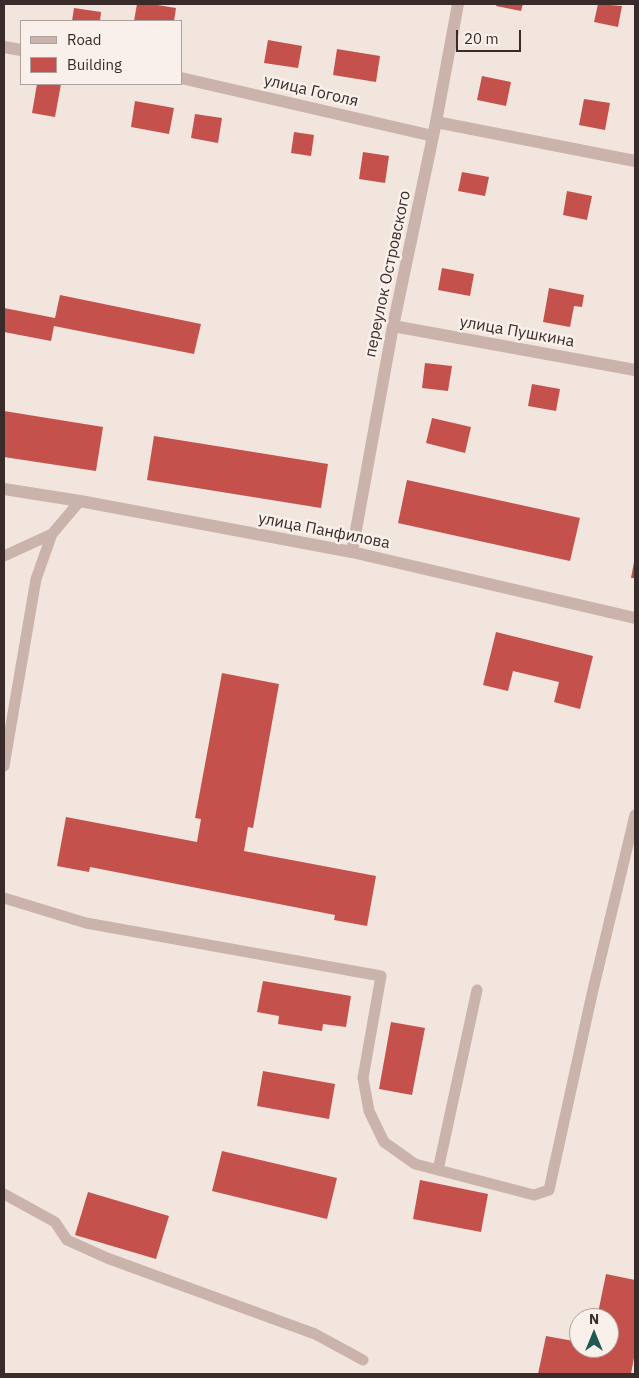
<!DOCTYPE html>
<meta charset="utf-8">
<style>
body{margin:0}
#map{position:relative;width:639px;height:1378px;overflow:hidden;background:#f2e5de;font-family:"IBM Plex Sans",sans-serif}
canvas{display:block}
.frame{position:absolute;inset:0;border:5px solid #382b29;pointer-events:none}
.legend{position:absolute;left:20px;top:20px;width:162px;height:65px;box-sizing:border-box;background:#faf0eb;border:1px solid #aca19d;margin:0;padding:6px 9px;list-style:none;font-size:15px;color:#382b29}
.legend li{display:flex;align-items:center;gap:10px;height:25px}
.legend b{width:25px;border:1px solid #aca19d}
.north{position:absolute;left:569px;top:1308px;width:50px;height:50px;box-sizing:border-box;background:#faf0eb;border:1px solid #aca19d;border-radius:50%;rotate:0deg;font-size:14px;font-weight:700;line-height:20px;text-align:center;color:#382b29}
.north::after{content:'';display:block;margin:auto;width:18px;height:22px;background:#1f5952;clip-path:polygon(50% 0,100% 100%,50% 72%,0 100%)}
.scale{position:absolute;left:456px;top:30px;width:65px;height:22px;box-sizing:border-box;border:2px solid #382b29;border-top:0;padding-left:6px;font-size:15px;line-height:18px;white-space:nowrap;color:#382b29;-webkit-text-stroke:4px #faf0eb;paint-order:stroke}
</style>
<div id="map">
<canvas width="639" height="1378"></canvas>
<div class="frame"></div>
<ul class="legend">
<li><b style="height:6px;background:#cab3aa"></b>Road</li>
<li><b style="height:14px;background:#c4514b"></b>Building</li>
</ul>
<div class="north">N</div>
<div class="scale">20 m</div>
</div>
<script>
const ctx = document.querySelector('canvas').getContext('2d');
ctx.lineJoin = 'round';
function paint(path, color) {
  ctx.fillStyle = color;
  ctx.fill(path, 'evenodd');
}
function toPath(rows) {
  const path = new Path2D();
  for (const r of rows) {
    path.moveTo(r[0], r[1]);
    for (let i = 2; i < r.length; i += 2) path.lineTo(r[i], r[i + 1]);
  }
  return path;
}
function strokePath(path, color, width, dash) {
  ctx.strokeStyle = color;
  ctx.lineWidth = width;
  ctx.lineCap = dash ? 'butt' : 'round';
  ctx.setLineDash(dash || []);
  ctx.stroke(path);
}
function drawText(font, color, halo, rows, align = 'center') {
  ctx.font = font + ' "IBM Plex Sans",sans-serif';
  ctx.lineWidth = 5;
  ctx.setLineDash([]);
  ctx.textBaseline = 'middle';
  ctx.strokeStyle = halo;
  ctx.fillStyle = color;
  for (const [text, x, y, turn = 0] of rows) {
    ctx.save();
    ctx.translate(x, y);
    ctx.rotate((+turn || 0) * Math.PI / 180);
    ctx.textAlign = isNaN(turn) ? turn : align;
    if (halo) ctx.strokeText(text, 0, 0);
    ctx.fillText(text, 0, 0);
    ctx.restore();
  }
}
paint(toPath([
 [137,4,151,4,176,8,174,21,134,21],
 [497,4,523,4,521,11,496,6],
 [598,4,622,6,618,27,594,22],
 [74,8,101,12,100,21,72,21],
 [268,40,302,46,298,68,264,63],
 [337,49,380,56,376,82,333,75],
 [482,76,511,82,506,106,477,100],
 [37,84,61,84,55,117,32,113],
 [584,99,610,103,605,130,579,125],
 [135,101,174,108,169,134,131,127],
 [195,114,222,118,218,143,191,138],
 [294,132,314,135,311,156,291,153],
 [363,152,389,156,385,183,359,179],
 [462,172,489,177,485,196,458,191],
 [567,191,592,196,587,220,563,215],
 [442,268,474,274,470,296,438,290],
 [549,288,584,295,582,307,574,306,570,327,543,322],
 [60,295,201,324,194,354,54,326,51,341,4,332,4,308,55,318],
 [425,363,452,366,448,391,422,388],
 [532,384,560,389,556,411,528,406],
 [4,411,103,427,96,471,4,457],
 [432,418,471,427,465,453,426,443],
 [154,436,328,464,321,508,147,480],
 [407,480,580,518,570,561,398,523],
 [634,562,635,562,635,578,631,578],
 [496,632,593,656,580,709,554,702,559,682,513,671,508,691,483,685],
 [222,673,279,684,253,828,248,827,244,851,376,876,367,926,334,920,335,915,90,867,89,872,57,866,66,817,197,842,201,819,195,818],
 [263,981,351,996,346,1027,323,1024,322,1031,278,1024,279,1016,257,1012],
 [391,1022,425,1028,412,1095,379,1089],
 [263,1071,335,1084,329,1119,257,1106],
 [222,1151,337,1178,327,1219,212,1191],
 [420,1180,488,1194,481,1232,413,1219],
 [88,1192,169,1216,156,1259,75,1235],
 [606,1274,635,1280,635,1352,631,1374,538,1374,546,1336,579,1342,579,1348,609,1348,609,1318,597,1318]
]), '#c4514b');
strokePath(toPath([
 [4,556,52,534,80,501],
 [4,766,36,579,52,534],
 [4,898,86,923,381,976,363,1078,369,1111,384,1142,415,1164,534,1195,549,1190,592,994,635,815],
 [438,1170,477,990],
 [4,1194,55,1222,67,1240,107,1258,315,1334,363,1360]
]), '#cab3aa', 11);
strokePath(toPath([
 [4,47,21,50],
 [181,78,433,136],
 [436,122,635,161],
 [393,326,635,370],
 [4,489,80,501,352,552,635,618],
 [352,552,393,326,436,122,458,4]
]), '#cab3aa', 12);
drawText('16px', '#382b29', '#faf0eb', [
 ["улица Гоголя",311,91,13],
 ["переулок Островского",388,274,-78],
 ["улица Пушкина",517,332,10],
 ["улица Панфилова",324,531,11]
]);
</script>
